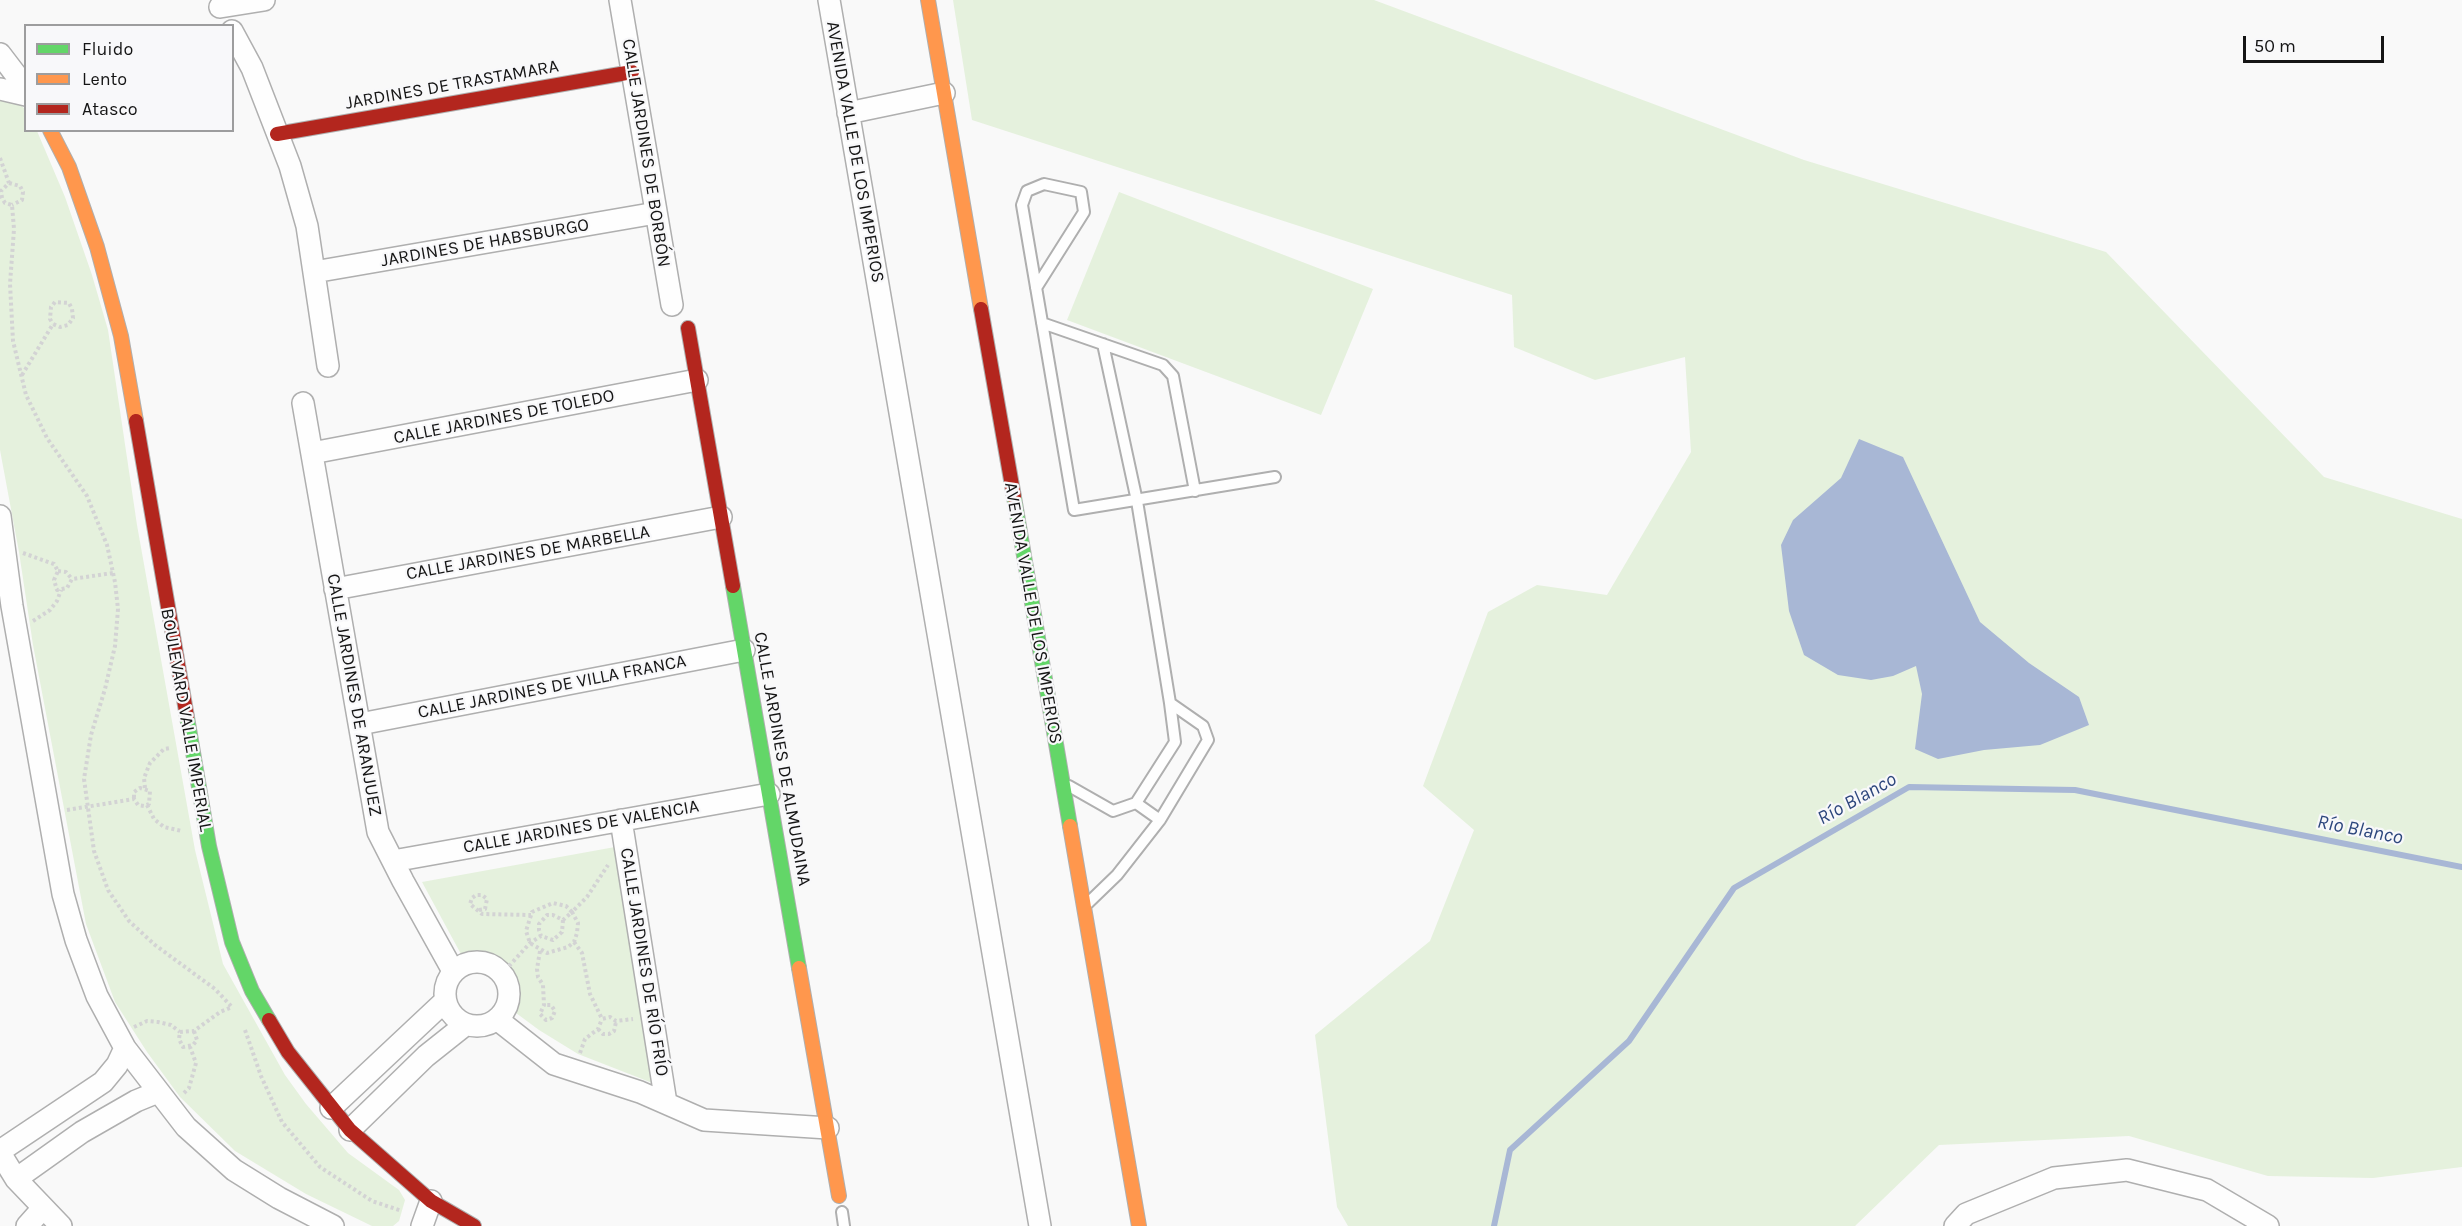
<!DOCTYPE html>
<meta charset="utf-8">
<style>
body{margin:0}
#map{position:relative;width:2462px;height:1226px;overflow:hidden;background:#f9f9f9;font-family:Karla,sans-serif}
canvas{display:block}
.legend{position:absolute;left:24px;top:24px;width:210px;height:108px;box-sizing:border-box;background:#f8f8fa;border:2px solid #9d9d9e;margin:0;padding:8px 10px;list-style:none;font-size:18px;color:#151515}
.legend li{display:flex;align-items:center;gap:12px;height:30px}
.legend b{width:30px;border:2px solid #9d9d9e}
.scale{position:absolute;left:2243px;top:36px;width:141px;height:27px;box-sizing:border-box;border:3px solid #151515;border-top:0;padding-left:8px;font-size:18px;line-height:21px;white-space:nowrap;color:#151515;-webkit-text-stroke:4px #f8f8fa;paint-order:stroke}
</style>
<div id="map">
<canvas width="2462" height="1226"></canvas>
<ul class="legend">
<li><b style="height:8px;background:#63d668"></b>Fluido</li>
<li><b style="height:8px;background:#ff974d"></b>Lento</li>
<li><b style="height:8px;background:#b3261e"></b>Atasco</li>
</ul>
<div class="scale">50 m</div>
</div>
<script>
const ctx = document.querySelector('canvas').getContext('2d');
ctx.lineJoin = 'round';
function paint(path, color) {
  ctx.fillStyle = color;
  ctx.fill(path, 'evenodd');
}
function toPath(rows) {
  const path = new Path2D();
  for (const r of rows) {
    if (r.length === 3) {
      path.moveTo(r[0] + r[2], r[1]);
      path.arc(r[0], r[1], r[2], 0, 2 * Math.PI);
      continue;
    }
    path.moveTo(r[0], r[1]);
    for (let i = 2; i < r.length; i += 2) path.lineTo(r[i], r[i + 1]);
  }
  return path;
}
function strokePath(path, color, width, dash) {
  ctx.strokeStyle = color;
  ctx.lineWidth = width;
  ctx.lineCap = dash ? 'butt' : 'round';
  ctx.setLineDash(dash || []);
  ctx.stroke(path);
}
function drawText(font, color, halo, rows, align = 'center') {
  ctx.font = font + ' Karla,sans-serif';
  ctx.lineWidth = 4.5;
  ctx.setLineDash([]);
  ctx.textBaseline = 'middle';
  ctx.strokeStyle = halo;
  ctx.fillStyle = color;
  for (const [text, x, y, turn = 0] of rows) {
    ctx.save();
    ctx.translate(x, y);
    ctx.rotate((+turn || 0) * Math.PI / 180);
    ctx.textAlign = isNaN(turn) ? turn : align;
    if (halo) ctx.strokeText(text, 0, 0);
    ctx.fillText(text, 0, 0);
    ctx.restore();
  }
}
paint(toPath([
 [953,0,1374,0,1804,160,2106,252,2324,477,2462,519,2462,1167,2373,1178,2268,1176,2129,1136,1939,1145,1855,1226,1348,1226,1337,1207,1315,1035,1430,941,1474,830,1423,786,1488,612,1537,585,1607,595,1691,452,1685,357,1595,380,1514,347,1512,295,972,120],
 [0,100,17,102,25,109,26,130,37,131,65,197,92,275,108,330,137,525,195,850,223,964,285,1075,306,1104,348,1153,399,1190,405,1200,399,1221,393,1226,372,1226,306,1194,235,1151,180,1097,147,1052,115,1002,86,924,33,645,19,552,0,450],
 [1119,192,1373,289,1321,415,1067,320],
 [615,847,655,1084,578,1054,539,1030,512,1010,516,990,507,968,491,958,477,955,462,956,422,882]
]), '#e5f1dd');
paint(toPath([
 [1859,439,1903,457,1980,622,2029,663,2079,697,2089,725,2040,745,1984,750,1938,759,1915,749,1922,694,1916,666,1893,676,1871,680,1838,675,1804,655,1789,611,1781,545,1793,520,1841,478]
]), '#a8b7d5');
strokePath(toPath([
 [1494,1226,1510,1150,1629,1041,1734,888,1909,787,2075,790,2462,867]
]), '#a8b7d5', 6);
const lane = toPath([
 [1036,288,1084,212,1081,192,1044,184,1027,191,1022,205,1074,510,1275,477],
 [1042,323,1163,365,1173,376,1195,491],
 [1103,344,1137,501,1170,703],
 [1069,786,1113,811,1136,803,1175,742,1170,703,1203,726,1208,740,1160,820,1117,875,1088,903],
 [1136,803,1160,820],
 [842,1212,844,1226]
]);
const street = toPath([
 [620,0,672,305],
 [829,0,1040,1226],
 [220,7,264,0],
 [232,31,252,68,290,166,307,226,328,366],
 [0,54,26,88],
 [0,89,26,95],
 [848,113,944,93],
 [314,272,656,213],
 [303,403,378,832,403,881,453,971],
 [312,453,697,380],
 [0,516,12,606,63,894,76,940,97,996,125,1048,186,1127,234,1170,279,1198,333,1226],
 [335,589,721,517],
 [360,724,744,650],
 [621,820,666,1103],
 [393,861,769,794],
 [477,994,32],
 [498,1020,554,1064,640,1092,704,1120,828,1128],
 [331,1108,445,1001],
 [350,1130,426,1056,465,1025],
 [0,1151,103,1082,117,1065,125,1048],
 [0,1153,16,1179,61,1226],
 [16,1179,82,1132,136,1101,158,1092],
 [27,1226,43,1208],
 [422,1226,431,1201],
 [1955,1226,1966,1214,2054,1178,2127,1170,2207,1190,2268,1226]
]);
const fast = toPath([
 [1014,497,1070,826],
 [733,586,799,968],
 [187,717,209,846,232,942,252,991,269,1020]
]);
const slow = toPath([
 [928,0,981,309],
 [50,130,69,167,97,247,121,336,136,421],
 [1070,826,1139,1226],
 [799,968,839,1196]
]);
const jam = toPath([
 [277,134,632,72],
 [981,309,1014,497],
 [688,328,733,586],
 [136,421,187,717],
 [269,1020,288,1052,350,1130,431,1201,474,1226]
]);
strokePath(lane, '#afafaf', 14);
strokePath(street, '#afafaf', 24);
strokePath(fast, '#afafaf', 16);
strokePath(slow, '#afafaf', 16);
strokePath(jam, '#afafaf', 16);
strokePath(toPath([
 [0,158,9,183,1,191,2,198,5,203,12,205,14,229,10,284,13,341,26,395,47,438,87,496,107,545,115,582,118,609,115,646,105,689,91,735,84,779,94,851,108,890,129,921,155,945,215,989,231,1006],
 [9,183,20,186,23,192,22,200,12,205],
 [22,375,53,324,60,327,68,325,73,318,72,309,69,303,55,302,51,307,50,319,53,324],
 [23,553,54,564,58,571,54,580,57,590,67,588,72,579,113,573],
 [58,571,66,572,72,579],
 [33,621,50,610,57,601,61,590],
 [145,788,144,778,150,763,164,749,170,748],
 [147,805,154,819,164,827,182,831],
 [67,810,134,799,138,805,144,806,149,804,150,791,140,788,134,792,134,799],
 [479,910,485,909,487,899,482,895,476,895,472,898,470,904,482,914,531,915],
 [563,920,562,932,553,940,541,936,539,930,539,924,547,915,553,915,563,920,572,912,578,923,577,933,574,942,568,947,547,953,530,943,526,931,532,912,553,903,566,906,572,912,587,897,608,865],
 [574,942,582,953,590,994,602,1019,610,1017,616,1021,633,1019],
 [540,951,537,969,538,977,543,985,544,1005,540,1014,546,1020,552,1018,555,1011,551,1005,544,1005],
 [509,966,530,943,541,936],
 [134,1027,147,1021,158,1022,171,1025,180,1032],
 [598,1029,603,1034,609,1034,614,1031,616,1022],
 [245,1030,261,1076,282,1122,320,1167,372,1201,402,1211],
 [194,1031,197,1040,193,1045,183,1047,179,1039,180,1032,194,1031,220,1012,232,1007],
 [580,1053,585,1039,598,1029,602,1019],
 [184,1093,189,1088,196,1063,190,1047]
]), '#d3d3d4', 4, [3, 3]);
strokePath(lane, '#fefefe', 10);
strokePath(street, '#fefefe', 21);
strokePath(fast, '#63d668', 14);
strokePath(slow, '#ff974d', 14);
strokePath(jam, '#b3261e', 14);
drawText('18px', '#151515', '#f8f8fa', [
 ["JARDINES DE TRASTAMARA",452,85,-10],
 ["AVENIDA VALLE DE LOS IMPERIOS",855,152,80],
 ["CALLE JARDINES DE BORBÓN",646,153,81],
 ["JARDINES DE HABSBURGO",485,243,-10],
 ["CALLE JARDINES DE TOLEDO",504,417,-11],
 ["CALLE JARDINES DE MARBELLA",528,553,-10],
 ["AVENIDA VALLE DE LOS IMPERIOS",1033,613,80],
 ["CALLE JARDINES DE VILLA FRANCA",552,687,-11],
 ["CALLE JARDINES DE ARANJUEZ",354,695,80],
 ["BOULEVARD VALLE IMPERIAL",186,720,80],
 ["CALLE JARDINES DE ALMUDAINA",782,759,80],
 ["CALLE JARDINES DE VALENCIA",581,827,-10],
 ["CALLE JARDINES DE RÍO FRÍO",644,962,81]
]);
drawText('italic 20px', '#2c467c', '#f8f8fa', [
 ["Río Blanco",1857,799,-29],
 ["Río Blanco",2360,830,11]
]);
</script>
